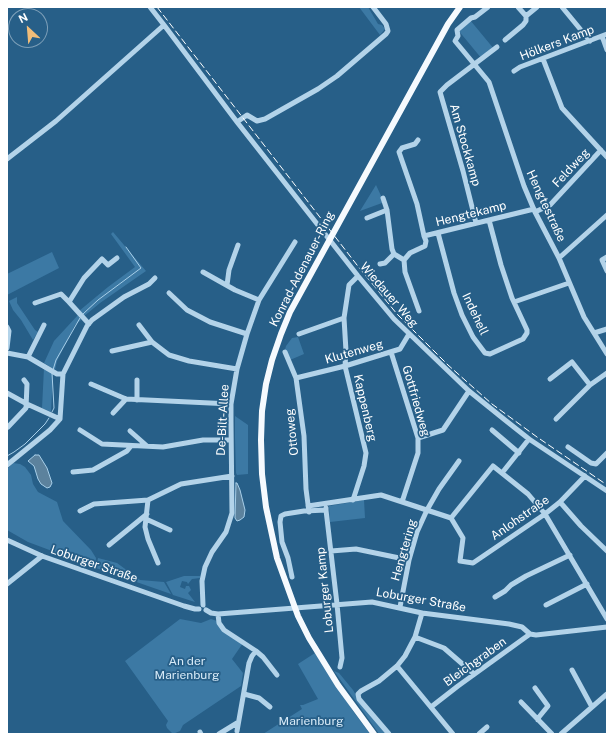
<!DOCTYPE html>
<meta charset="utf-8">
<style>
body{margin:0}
#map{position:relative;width:614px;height:741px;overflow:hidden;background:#275f88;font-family:"Public Sans",sans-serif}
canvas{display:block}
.frame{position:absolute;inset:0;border:8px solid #fff;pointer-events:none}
.north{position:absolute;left:8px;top:8px;width:40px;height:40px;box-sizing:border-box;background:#275f88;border:1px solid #7d9fb8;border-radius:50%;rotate:334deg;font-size:11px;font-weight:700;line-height:16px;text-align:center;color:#fff}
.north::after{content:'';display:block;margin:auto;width:14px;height:18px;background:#f1bd79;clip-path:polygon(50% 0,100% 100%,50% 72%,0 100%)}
</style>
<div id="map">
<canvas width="614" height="741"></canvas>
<div class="frame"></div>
<div class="north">N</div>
</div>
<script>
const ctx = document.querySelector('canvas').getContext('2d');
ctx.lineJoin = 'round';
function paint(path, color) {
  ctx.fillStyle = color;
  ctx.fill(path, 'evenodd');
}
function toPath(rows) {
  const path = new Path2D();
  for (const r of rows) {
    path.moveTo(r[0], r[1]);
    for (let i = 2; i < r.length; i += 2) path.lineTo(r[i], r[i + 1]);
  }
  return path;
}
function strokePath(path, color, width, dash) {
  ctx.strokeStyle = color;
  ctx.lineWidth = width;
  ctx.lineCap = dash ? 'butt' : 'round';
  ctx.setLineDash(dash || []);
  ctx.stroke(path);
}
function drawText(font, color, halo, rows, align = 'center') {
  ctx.font = font + ' "Public Sans",sans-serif';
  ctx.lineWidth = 3.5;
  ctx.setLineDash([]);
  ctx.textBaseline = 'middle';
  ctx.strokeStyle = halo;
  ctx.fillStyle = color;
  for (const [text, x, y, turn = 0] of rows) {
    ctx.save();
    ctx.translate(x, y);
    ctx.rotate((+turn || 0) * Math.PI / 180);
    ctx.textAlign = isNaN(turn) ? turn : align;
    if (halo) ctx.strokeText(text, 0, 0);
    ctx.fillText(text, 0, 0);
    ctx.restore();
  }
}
paint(toPath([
 [359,7,368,7,378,24,382,25,385,29,380,35],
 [470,20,494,49,482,59,458,30],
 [376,185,383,200,382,203,360,211],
 [113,232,146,271,100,303,83,317,79,311,108,287,135,267,111,234],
 [52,252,59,268,7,295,7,274],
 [17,297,17,303,35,330,38,332,33,340,21,320,13,310,9,301],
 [78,315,81,320,75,325,57,361,55,370,44,363,54,341],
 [298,337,304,354,290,360,285,350,286,346,292,338],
 [44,368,53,373,51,412,42,408],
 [235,416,248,425,248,474,237,475,236,473,235,438],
 [13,463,20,464,25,467,31,475,33,484,38,492,57,502,63,521,91,550,96,558,95,567,28,542,7,530,7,469],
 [364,500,365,518,330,522,329,506],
 [98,558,117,563,140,580,164,582,171,594,96,568],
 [184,576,200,576,200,578,192,579,188,584,187,582,182,581,180,587,185,589,186,586,189,586,191,590,188,593,195,602,173,595,166,582],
 [180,619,201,623,211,619,217,621,243,643,232,659,243,673,241,686,183,725,180,731,173,734,167,728,166,725,168,721,125,661],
 [315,653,353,711,370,734,263,734,302,709,300,705,303,705,318,699,298,664],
 [334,671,339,673,353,690,356,695,386,734,379,734,377,731]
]), '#3c79a4');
const water = toPath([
 [35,455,39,455,47,468,52,483,50,487,47,488,41,484,38,479,34,466,28,461,35,455],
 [236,483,237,483,240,490,245,510,244,517,240,520,237,521,235,518,236,483]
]);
paint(water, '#5c829d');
strokePath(water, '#a8cfe9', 1);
strokePath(toPath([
 [83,314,98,300,141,268,126,247],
 [53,370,56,360,80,318],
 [52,412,54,408,52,373],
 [7,456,14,452,25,444,45,424,49,418]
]), '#a8cfe9', 1);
strokePath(toPath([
 [150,7,164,25],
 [488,7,475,17,471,18,457,30,458,36,455,41,489,82,524,186,535,212,559,258,584,317,607,354],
 [562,7,590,41],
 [526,16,537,7],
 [602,36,607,50],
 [505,40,523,25,526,21,526,16,518,7],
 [543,59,562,108,607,157],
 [514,71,520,67,607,34],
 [237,122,247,115,257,121,265,119,318,89,337,76,386,34,388,31,386,24,373,7],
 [418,140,415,144,402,148,399,152,417,204,424,236],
 [7,159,56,121,164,25,237,122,358,276,394,319,469,391,505,420,529,439,607,491],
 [383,198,387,210],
 [535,212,550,205,601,150],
 [367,218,387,210,392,249,394,254,404,260],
 [476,223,463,171,440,92,447,85,497,47],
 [438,233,454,293,462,315,473,337,485,353,490,354,523,339,527,333,527,330,512,298,501,265,489,220],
 [607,257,602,260,607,271],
 [559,258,607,215],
 [380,264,385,263,394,254],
 [203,272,235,290,259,300],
 [227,285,229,270,238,245],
 [169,293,187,310,210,322,247,334],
 [514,302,569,283],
 [35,303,61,294,69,302],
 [419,311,405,272,404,260,410,253,425,246,426,241,424,236,534,209],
 [89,324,69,302,84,278,102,259,108,265,117,258],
 [139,325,152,342,169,355,189,361,237,369],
 [7,327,9,331,7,348],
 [594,333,607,329],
 [299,334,344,318],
 [112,351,152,342],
 [285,352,296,378,304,436,306,489,309,512],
 [391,352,418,438,418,453,402,502],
 [7,353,28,357,57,374,63,374],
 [28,357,44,325],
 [296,378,345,366,400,349,409,334],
 [550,379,572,362,590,385],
 [91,384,126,399,231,404],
 [7,393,27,404,60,419],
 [137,400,137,380],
 [113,413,126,399],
 [556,419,590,385,607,373],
 [8,427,26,408,27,384,24,380],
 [80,430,102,444,163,447,203,440,231,440],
 [492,430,519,453],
 [130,431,147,446],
 [418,438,443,430,469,391],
 [568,447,591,463,596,464,607,453],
 [7,465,50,430,60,419,63,374,87,326,92,320,124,297,149,284,155,278],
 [73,472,93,470,127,451,131,446],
 [502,473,529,439],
 [148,500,145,527,148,539,158,563],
 [353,500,364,466,366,453,345,366,346,351,344,318,349,285,358,276],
 [560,502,581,526,607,551],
 [308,506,381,495,451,518],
 [326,510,337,604,342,658,340,667],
 [80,511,94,504,148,500,181,484,232,476],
 [451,518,493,466,528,494,545,514,607,619],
 [451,518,463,538,460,561,473,563,545,514,560,502,585,476],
 [146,519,170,530],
 [7,540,42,556,184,606,195,609,199,609],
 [109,545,147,514],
 [331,551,356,549,409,560],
 [292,577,288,558,282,542,280,522,281,516,285,514,304,511,326,510,326,508],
 [7,584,42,556],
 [495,597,505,591,511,585,526,576,570,555],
 [203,605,202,581,205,567,212,552,226,532,232,513,231,422,231,404,237,369,247,334,259,300,295,242],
 [546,605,587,584],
 [400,607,409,560,417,532,427,510,439,489,459,461],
 [206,610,211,613,218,614,372,602,422,613,509,624,522,627,530,634,536,635,607,627],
 [218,614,219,623,224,630,256,651,263,657,277,675],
 [415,637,444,648,474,674],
 [397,666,453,734],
 [572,670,592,707],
 [535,688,548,706,539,717,538,720],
 [244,694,259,698,270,707],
 [521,702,552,734],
 [431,707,458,686,530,634],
 [237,731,249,663,252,656,256,651],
 [200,732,201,734],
 [219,734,237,723],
 [389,734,359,699,358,694,361,691,379,681,397,666,405,656,415,637,422,613],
 [479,734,487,727],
 [561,734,607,694]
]), '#b3d3e9', 5);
strokePath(toPath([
 [374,734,338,685,309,638,298,616,277,558,266,507,262,474,261,440,262,411,266,384,272,360,281,334,290,312,448,24,460,7]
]), '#f6fafe', 6);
strokePath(toPath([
 [157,7,357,265,397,314,448,365,492,404,537,437,607,485]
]), '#fff', 1, [7, 3]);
drawText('12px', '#fff', '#275f88', [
 ["Hölkers Kamp",557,43,-21],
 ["Am Stockkamp",465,145,74],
 ["Feldweg",571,168,-47],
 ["Hengtestraße",546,206,65],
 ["Hengtekamp",471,214,-14],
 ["Konrad-Adenauer-Ring",302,269,-63],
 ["Wiedauer Weg",389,295,49],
 ["Indehell",475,314,65],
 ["Klutenweg",354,352,-16],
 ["Gottfriedweg",416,401,74],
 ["Kappenberg",365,408,77],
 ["De-Bilt-Allee",223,420,-87],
 ["Ottoweg",292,432,-96],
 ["Anlohstraße",520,518,-35],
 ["Hengtering",404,550,-74],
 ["Loburger Straße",94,564,19],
 ["Loburger Kamp",325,590,-96],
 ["Loburger Straße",421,600,10],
 ["Bleichgraben",475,662,-36]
]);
drawText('12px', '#d7eaf7', '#275f88', [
 ["An der",187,661],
 ["Marienburg",187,675],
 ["Marienburg",311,721]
]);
</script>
